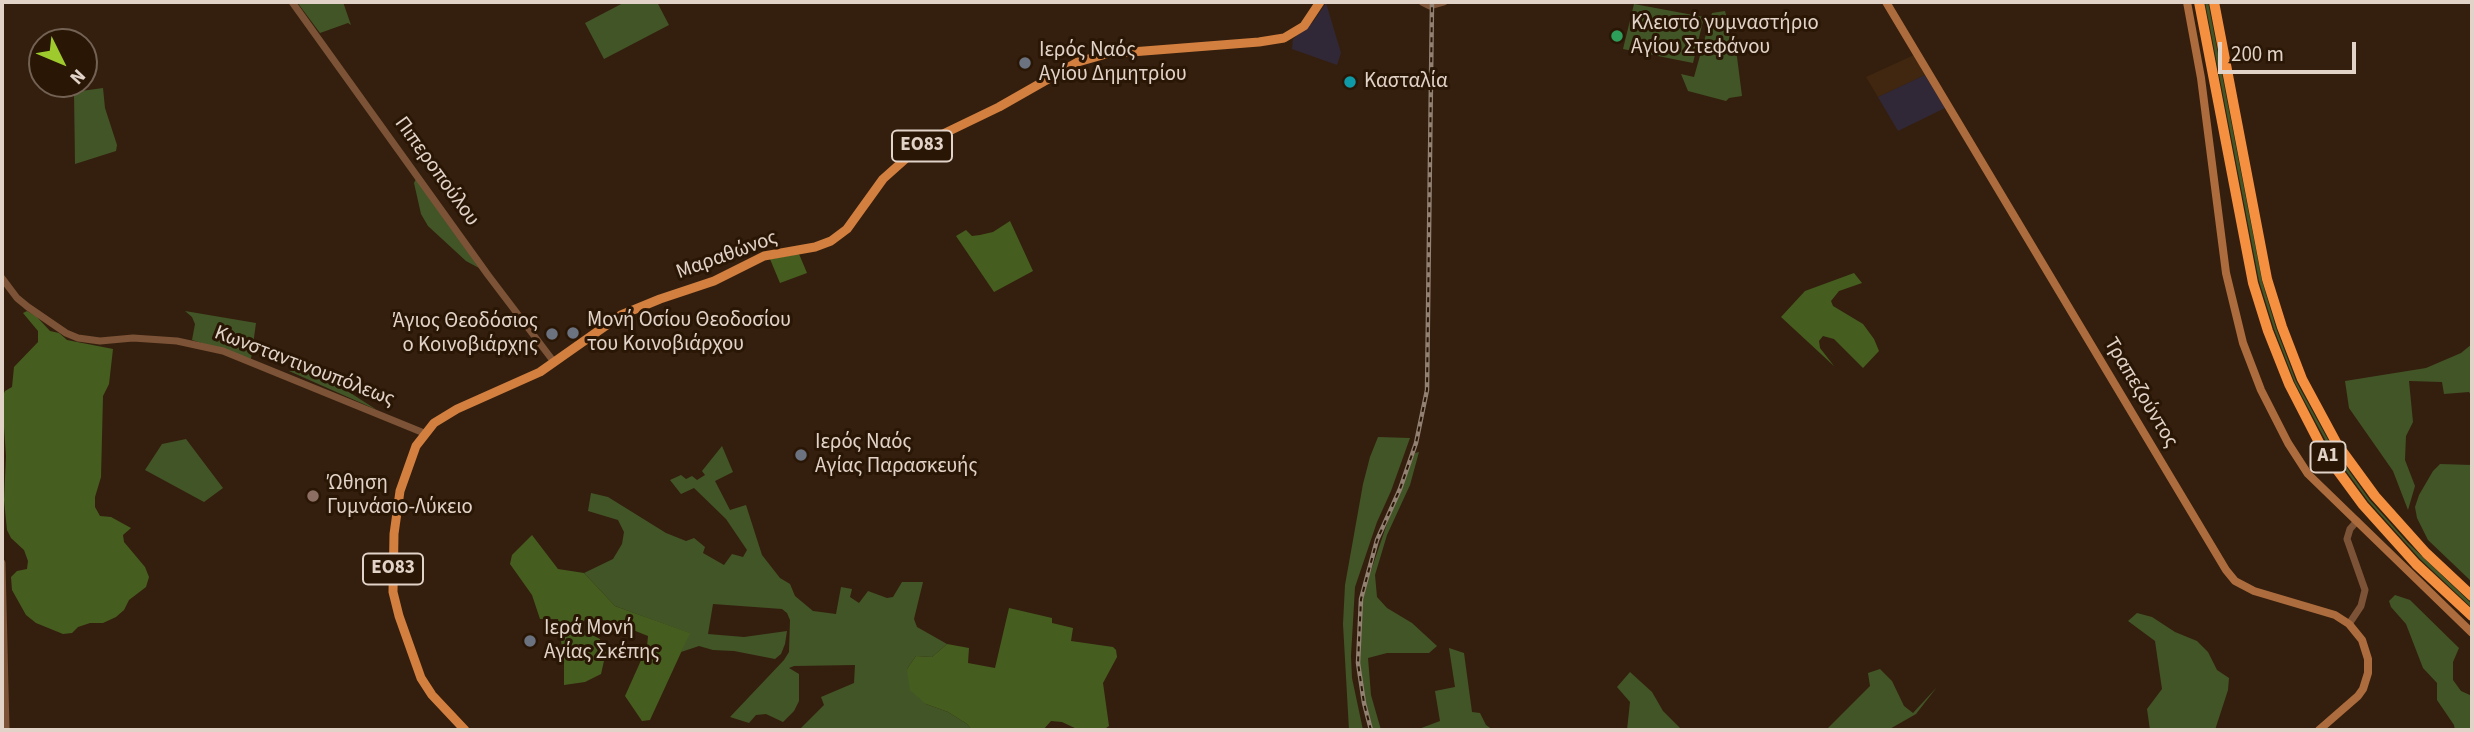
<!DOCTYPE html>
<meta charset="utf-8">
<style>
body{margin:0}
#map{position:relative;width:2474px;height:732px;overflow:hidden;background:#341f0e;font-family:"Source Sans 3",sans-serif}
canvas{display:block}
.frame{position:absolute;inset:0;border:4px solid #e1d3c8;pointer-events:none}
.north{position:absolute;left:28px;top:28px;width:70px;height:70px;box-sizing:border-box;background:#2a1605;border:2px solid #736253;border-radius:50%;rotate:133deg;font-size:19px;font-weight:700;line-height:28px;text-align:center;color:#e1d3c8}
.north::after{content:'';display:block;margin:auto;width:24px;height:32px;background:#9fca2d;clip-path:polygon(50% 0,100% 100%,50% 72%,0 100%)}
.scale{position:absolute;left:2218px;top:42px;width:138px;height:32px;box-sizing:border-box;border:4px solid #e1d3c8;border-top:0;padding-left:9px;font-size:21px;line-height:24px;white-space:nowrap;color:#e1d3c8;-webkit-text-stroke:5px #2a1605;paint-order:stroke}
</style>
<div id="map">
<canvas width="2474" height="732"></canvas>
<div class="frame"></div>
<div class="north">N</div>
<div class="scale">200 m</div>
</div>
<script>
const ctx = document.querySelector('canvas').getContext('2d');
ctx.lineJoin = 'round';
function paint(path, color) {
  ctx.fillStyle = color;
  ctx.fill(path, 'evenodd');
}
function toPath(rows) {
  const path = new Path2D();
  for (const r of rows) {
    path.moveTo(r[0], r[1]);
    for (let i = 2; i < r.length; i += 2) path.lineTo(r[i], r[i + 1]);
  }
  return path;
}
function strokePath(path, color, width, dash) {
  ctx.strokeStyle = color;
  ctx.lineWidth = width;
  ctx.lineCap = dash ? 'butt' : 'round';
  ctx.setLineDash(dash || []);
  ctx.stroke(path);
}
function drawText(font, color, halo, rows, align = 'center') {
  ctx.font = font + ' "Source Sans 3",sans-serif';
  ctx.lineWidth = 6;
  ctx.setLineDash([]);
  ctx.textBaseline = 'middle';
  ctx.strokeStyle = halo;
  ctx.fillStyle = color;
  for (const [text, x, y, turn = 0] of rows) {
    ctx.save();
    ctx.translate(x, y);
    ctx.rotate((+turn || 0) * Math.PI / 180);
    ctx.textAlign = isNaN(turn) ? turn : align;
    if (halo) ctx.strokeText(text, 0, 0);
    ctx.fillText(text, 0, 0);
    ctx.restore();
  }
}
paint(toPath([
 [1914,55,1925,75,1878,97,1866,77]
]), '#412710');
paint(toPath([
 [1326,3,1341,53,1337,65,1292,49,1293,39,1313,22],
 [1925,75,1945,108,1898,131,1878,97]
]), '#312837');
paint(toPath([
 [297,2,343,2,351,25,348,23,320,33],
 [625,2,657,2,669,25,604,59,585,23],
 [2205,2,2208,2,2262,281,2276,328,2296,381,2332,447,2369,499,2408,543,2472,604,2472,608,2420,559,2368,501,2330,449,2295,383,2274,329,2259,281],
 [1634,4,1704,17,1693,63,1623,49],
 [1725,11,1737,57,1742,96,1729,98,1726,101,1688,91,1681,74,1694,77,1712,13],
 [103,88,105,108,117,145,116,151,75,164,74,92],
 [416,179,479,268,466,261,428,226,421,214,414,183],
 [185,311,256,323,251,359,192,340,195,324,192,317],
 [2472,344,2472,397,2469,392,2444,394,2442,382,2409,381,2413,422,2406,436,2405,460,2415,486,2408,510,2393,471,2349,408,2345,381,2426,368,2461,353],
 [313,369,377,410,289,371],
 [1378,437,1410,438,1391,491,1377,522,1355,587,1351,656,1352,678,1363,730,1349,730,1343,624,1345,585,1363,484,1370,457],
 [186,439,223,488,204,502,145,470,162,444],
 [722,446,733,472,715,481,730,510,746,505,762,555,780,578,790,584,795,596,813,611,836,614,841,587,852,589,850,597,859,603,868,591,887,598,893,597,902,582,923,582,914,619,917,627,947,644,932,657,916,656,907,669,926,704,948,712,967,724,972,730,799,730,824,705,821,697,854,683,855,665,794,666,789,668,799,674,799,701,794,711,783,722,766,714,756,715,749,723,730,717,784,660,789,652,790,620,787,613,782,609,713,604,708,634,744,637,787,631,785,644,781,654,775,659,734,651,713,650,699,646,681,652,689,633,615,606,584,573,613,559,622,544,624,532,618,520,588,511,591,493,608,497,666,533,686,541,694,538,705,547,703,553,724,565,732,554,743,557,747,550,726,519,694,488,681,494,670,480,681,475,686,479,692,476,697,480,705,475,702,471],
 [1419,452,1410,485,1387,535,1375,575,1377,597,1387,608,1412,623,1437,646,1429,653,1387,653,1368,658,1371,695,1381,730,1372,730,1360,678,1359,650,1362,597,1391,512,1415,453],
 [2440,464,2472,465,2472,582,2428,540,2417,518,2415,507,2419,495,2433,471],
 [2395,595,2410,600,2459,648,2453,662,2453,680,2461,691,2472,696,2472,730,2455,730,2454,725,2437,700,2437,683,2423,668,2406,624,2391,607,2389,601],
 [2137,613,2152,617,2175,632,2197,641,2208,652,2217,670,2229,678,2228,690,2215,730,2150,730,2147,709,2162,689,2155,641,2128,621],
 [1449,648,1464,653,1472,712,1480,713,1486,725,1493,730,1416,730,1440,721,1435,691,1455,687],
 [1880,669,1892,681,1904,706,1913,713,1937,687,1916,714,1888,730,1826,730,1870,686,1868,673],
 [1630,672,1652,692,1663,711,1682,730,1627,730,1630,702,1617,687]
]), '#425527');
paint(toPath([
 [1010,221,1033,271,994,292,956,236,966,230,972,236,980,235,993,232],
 [799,254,807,273,780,283,770,259],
 [1854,273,1862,283,1839,291,1831,301,1833,306,1863,324,1874,339,1879,351,1863,368,1834,339,1823,336,1819,341,1820,348,1834,366,1781,317,1805,291],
 [27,311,36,316,50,331,59,333,67,340,113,349,109,384,103,396,101,477,95,497,95,507,100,516,111,517,131,528,123,535,124,542,145,567,149,577,146,587,129,600,124,610,116,617,103,623,90,623,78,627,72,633,63,634,36,623,26,615,12,590,11,577,17,571,27,569,28,561,24,550,11,538,7,530,4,500,6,456,2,398,5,391,12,387,14,367,38,342,38,331,23,313],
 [532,535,558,569,584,573,615,606,690,633,650,720,642,721,625,696,647,647,648,636,613,622,585,617,582,630,600,639,601,646,606,652,601,674,585,682,564,685,564,662,558,619,540,619,532,595,510,564,512,555],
 [1009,608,1052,618,1052,623,1073,628,1071,641,1113,647,1116,650,1117,657,1103,683,1109,726,1103,730,1079,730,1062,722,1051,721,1043,730,972,730,967,724,948,712,926,704,910,690,907,669,916,656,932,657,947,644,969,648,968,663,995,668]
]), '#455e20');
strokePath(toPath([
 [292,2,488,275,554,362],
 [1422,2,1430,6,1444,2],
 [2,278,17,298,28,307,66,333,78,338,100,341,133,338,177,341,223,351,424,433],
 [2,563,6,730],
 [2349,624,2361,606,2365,590,2347,539,2350,529,2357,521]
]), '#7c5337', 7);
strokePath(toPath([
 [1886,2,2226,570,2235,581,2254,591,2335,615,2349,624,2362,640,2368,659,2368,673,2363,689,2358,696,2319,730],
 [2187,2,2201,78,2226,273,2243,343,2261,390,2288,443,2308,474,2472,633]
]), '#ad6c3d', 8);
strokePath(toPath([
 [465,730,432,695,421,678,399,616,393,592,394,534,400,491,416,446,434,423,457,409,540,372,621,315,660,299,714,281,764,256,815,247,831,241,847,229,883,179,911,154,943,134,999,107,1078,62,1106,54,1259,42,1284,38,1304,26,1320,2]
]), '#d27f3f', 9);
strokePath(toPath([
 [2199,2,2253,283,2268,331,2289,384,2324,452,2363,505,2416,564,2472,616],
 [2214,2,2267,279,2282,327,2302,379,2337,444,2375,496,2426,553,2472,596]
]), '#f59041', 10);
const rail = toPath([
 [1371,730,1364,703,1358,663,1361,599,1377,540,1400,489,1416,443,1427,390,1432,2]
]);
strokePath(rail, '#928173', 4.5);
strokePath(rail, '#2a1605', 2, [5]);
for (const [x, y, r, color] of [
 [1617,36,7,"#2e9e5b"],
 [1025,63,7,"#6b7280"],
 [1350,82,7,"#0f9aa8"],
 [573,333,7,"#6b7280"],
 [552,334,7,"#6b7280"],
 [801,455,7,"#6b7280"],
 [313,496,7,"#8d6e63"],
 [530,641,7,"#6b7280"]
]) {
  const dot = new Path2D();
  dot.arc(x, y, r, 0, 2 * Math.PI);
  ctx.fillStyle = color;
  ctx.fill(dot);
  strokePath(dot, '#2a1605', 2.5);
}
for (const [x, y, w] of [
 [922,146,60],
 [2328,457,35],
 [393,569,60]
]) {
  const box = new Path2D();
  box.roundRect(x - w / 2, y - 15.5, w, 31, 5);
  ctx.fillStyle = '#2a1605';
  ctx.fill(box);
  strokePath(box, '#e1d3c8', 2);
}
drawText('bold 19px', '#e1d3c8', null, [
 ["ΕΟ83",922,146],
 ["Α1",2328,457],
 ["ΕΟ83",393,569]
]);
drawText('21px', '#e1d3c8', '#2a1605', [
 ["Κλειστό γυμναστήριο",1631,24],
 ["Αγίου Στεφάνου",1631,48],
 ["Ιερός Ναός",1039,51],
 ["Αγίου Δημητρίου",1039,75],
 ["Κασταλία",1364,82],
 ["Μονή Οσίου Θεοδοσίου",587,321],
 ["του Κοινοβιάρχου",587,345],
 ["Άγιος Θεοδόσιος",538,322,"right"],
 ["ο Κοινοβιάρχης",538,346,"right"],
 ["Ιερός Ναός",815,443],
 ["Αγίας Παρασκευής",815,467],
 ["Ώθηση",327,484],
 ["Γυμνάσιο-Λύκειο",327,508],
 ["Ιερά Μονή",544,629],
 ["Αγίας Σκέπης",544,653]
], 'left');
drawText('21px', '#e1d3c8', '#2a1605', [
 ["Πιπεροπούλου",436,172,54],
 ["Μαραθώνος",727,256,-20],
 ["Κωνσταντινουπόλεως",304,367,21],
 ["Τραπεζούντος",2140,393,59]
]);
</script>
